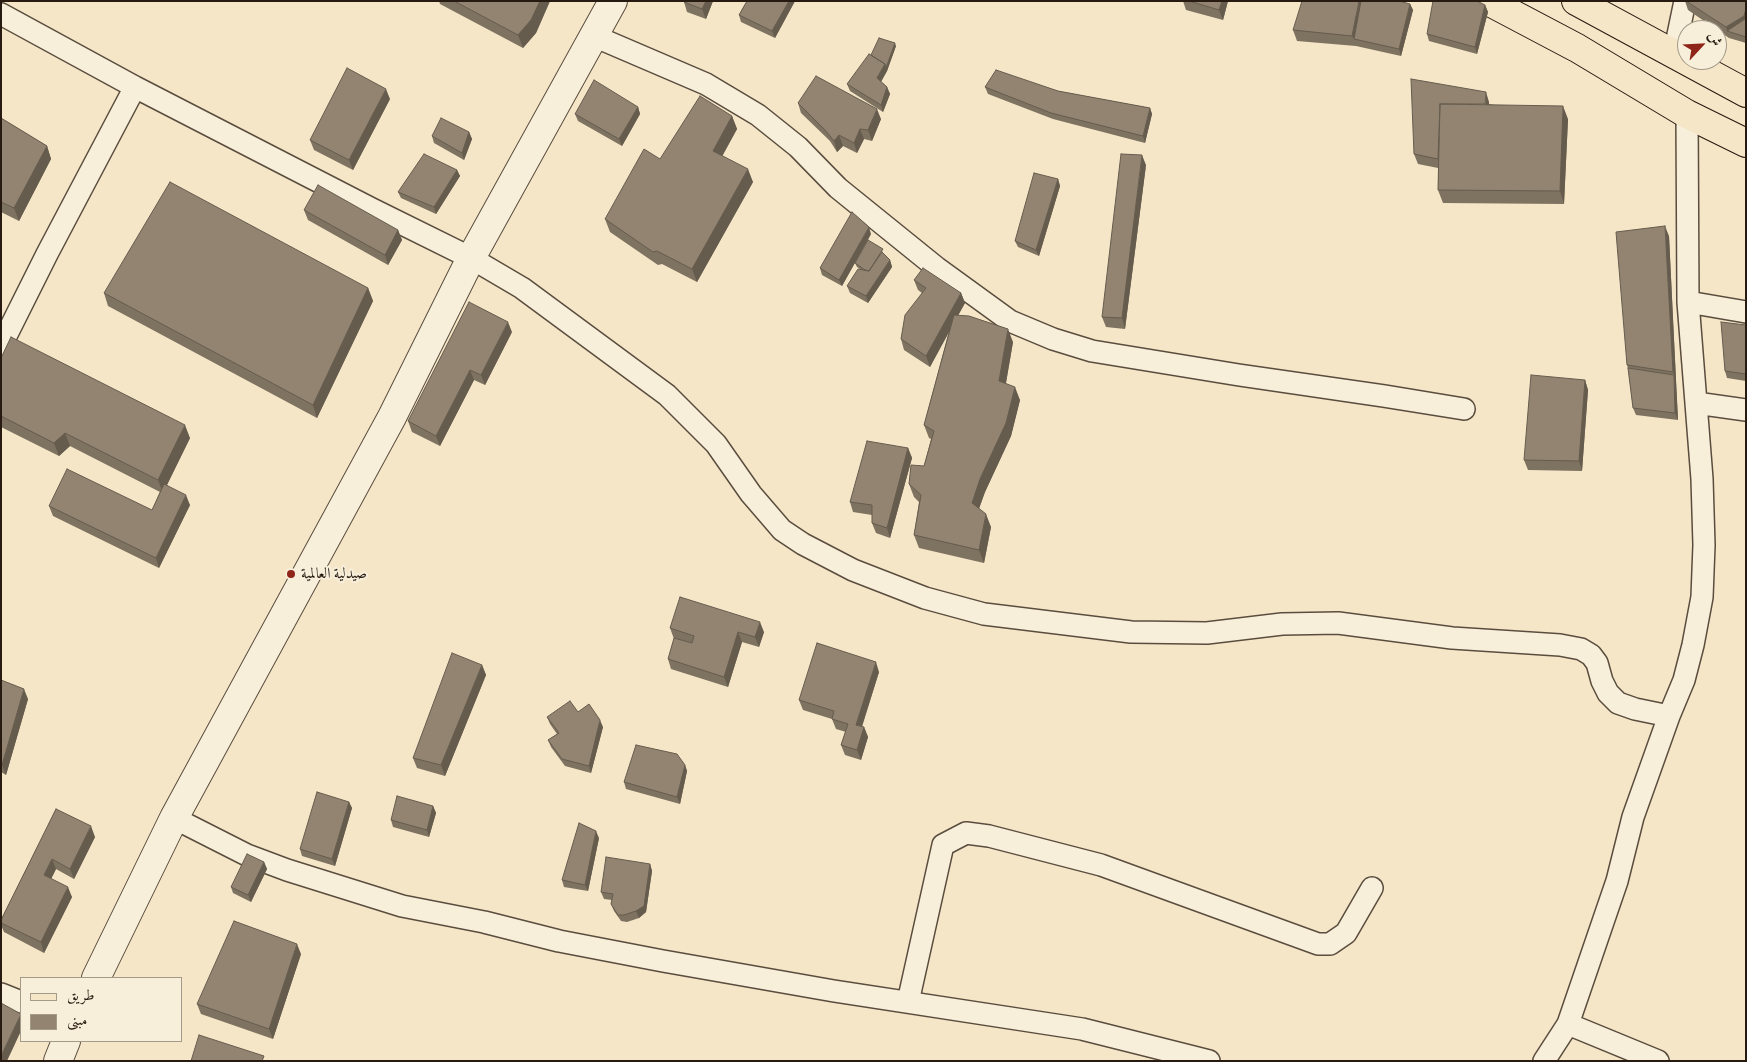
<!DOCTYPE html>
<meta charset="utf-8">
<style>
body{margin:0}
#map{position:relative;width:1747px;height:1062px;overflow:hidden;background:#f5e6c8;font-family:"IM FELL French Canon",Amiri,serif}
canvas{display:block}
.frame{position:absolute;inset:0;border:2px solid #271a10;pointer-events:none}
.legend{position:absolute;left:20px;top:977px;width:162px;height:65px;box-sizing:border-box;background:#f8efdb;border:1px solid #a49a8a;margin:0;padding:6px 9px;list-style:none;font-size:15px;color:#271a10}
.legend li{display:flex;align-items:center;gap:10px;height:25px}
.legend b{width:25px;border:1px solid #a49a8a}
.north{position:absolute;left:1677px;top:20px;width:50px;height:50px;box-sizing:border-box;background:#f8efdb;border:1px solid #a49a8a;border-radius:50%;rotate:65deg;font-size:14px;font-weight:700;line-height:20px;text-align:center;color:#271a10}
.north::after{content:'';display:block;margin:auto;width:18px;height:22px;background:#8f2418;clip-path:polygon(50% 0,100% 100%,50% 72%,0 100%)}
</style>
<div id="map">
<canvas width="1747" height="1062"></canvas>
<div class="frame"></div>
<ul class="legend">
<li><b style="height:6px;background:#f5e6c8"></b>طريق</li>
<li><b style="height:14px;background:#928470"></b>مبنى</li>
</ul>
<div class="north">ش</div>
</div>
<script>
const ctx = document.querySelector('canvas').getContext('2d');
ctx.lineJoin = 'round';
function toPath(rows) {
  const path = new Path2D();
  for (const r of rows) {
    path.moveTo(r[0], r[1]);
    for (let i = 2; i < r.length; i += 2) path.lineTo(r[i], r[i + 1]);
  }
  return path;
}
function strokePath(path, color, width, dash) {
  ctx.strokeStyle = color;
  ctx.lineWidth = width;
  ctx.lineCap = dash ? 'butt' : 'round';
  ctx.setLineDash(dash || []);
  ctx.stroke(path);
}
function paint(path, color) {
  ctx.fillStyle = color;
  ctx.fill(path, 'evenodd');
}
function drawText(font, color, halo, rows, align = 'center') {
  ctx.font = font + ' "IM FELL French Canon",Amiri,serif';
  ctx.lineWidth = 4;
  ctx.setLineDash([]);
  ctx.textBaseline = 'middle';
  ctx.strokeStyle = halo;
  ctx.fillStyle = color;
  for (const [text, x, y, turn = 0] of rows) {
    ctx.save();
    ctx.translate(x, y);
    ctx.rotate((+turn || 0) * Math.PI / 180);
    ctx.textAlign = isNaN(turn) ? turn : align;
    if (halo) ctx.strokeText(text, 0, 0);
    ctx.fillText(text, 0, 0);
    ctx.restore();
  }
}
const minor = toPath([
 [1,14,135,87,372,209,471,258,522,288,667,395,716,444,751,494,782,530,803,544,853,570,925,598,984,614,1131,632,1207,633,1282,624,1338,623,1452,638,1560,645,1581,649,1591,655,1597,663,1602,681,1608,693,1618,703,1635,709,1669,716],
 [594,36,706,84,758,115,798,147,838,188,937,268,1010,321,1053,339,1092,351,1239,375,1384,396,1464,409],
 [1674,54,1685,1],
 [1688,302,1746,312],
 [1,346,47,254,135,87],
 [1696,403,1746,410],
 [174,818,247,855,287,870,402,906,484,922,559,941,663,961,834,991,1082,1029,1209,1061],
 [1,994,21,1002],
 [908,1002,943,845,966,833,989,836,1101,865,1318,944,1330,944,1346,933,1372,888],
 [1544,1061,1568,1024],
 [1658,1061,1568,1024,1617,881,1633,817,1669,716,1684,680,1693,645,1702,597,1704,545,1702,479,1688,302,1687,114]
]);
const tertiary = toPath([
 [96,978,174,818,392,417,471,258,613,1],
 [58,1061,66,1041]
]);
const primary = toPath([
 [1488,1,1577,48,1687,114,1746,143],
 [1576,1,1746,93]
]);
strokePath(minor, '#5a4d3e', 24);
strokePath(tertiary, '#5a4d3e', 30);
strokePath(primary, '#271a10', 30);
strokePath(minor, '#f8efdb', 21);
strokePath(tertiary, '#f8efdb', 28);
strokePath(primary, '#f5e6c8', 28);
paint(toPath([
 [439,1,550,1,536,33,523,48,440,4],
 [684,1,713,1,706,19,687,12,684,2],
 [747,1,795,1,775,38,741,22,739,15],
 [1183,1,1228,1,1223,20,1186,10],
 [1685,1,1746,1,1746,43,1729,38,1688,10],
 [1410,4,1413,10,1401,56,1356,46,1297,41,1293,30],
 [1485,5,1488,12,1477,54,1429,41,1427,34],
 [896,46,887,71,881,82,887,87,890,94,883,112,850,91,847,84,871,55],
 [985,87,1058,91,1150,108,1152,114,1145,143,1053,119,988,94],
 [390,99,353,170,314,150,310,140],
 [1489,102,1489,104,1568,119,1564,204,1443,203,1438,190,1438,168,1418,164,1414,154],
 [798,103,881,119,872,141,864,139,857,153,843,146,837,152,830,141,801,113],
 [638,107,640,114,622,146,578,121,575,114],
 [732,116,737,129,722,156,753,182,697,282,662,264,658,265,610,232,605,219,660,159],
 [1,118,47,146,51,159,19,221,1,212],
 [469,132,472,139,464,160,434,143,432,136],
 [1146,165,1125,329,1106,327,1102,317],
 [457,170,460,176,436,214,401,198,398,192],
 [1058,179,1060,186,1039,256,1018,247,1015,241],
 [304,210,398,230,402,240,388,265,308,220],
 [871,234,842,286,822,275,820,268],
 [1669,236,1676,382,1678,420,1636,415,1633,408,1628,368,1627,365],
 [884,253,884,254,890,260,892,267,868,303,850,293,847,286,860,269,857,267,855,263],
 [914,280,961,293,965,303,958,315,1013,342,1006,383,1020,400,1011,436,985,492,979,509,991,527,984,563,919,548,914,535,919,502,914,497,909,484,924,466,931,439,929,438,924,425,949,331,930,367,904,350,901,339,922,293,918,290],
 [368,288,373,301,317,418,108,306,104,293],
 [1746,325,1746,381,1727,378,1725,371],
 [512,332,485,385,474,380,440,446,412,432,408,421],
 [1,358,190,438,167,485,190,505,159,568,53,516,49,506,152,510,160,492,70,446,59,456,1,427],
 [1585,380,1588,390,1582,471,1528,470,1524,460],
 [908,448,912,458,890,538,876,533,872,523,872,515,853,512,850,502],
 [670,628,764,632,759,647,742,642,728,687,671,669,668,659,674,639],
 [482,665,486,675,445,776,417,768,413,758],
 [879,672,862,727,864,727,868,737,861,760,845,755,841,745,846,732,836,729,832,719,803,710,799,700],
 [1,680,28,699,6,775,1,772],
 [578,712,603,727,591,773,565,766,551,747,548,740,557,734,550,724,547,717],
 [685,765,687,771,680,804,626,789,624,782],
 [349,802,352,808,335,866,302,856,300,849],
 [433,806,436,813,429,837,393,827,391,820],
 [56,809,95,837,74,879,56,869,51,879,72,897,44,953,4,932,1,925,1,920],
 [599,838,588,891,564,887,562,880],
 [264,862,267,869,251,902,233,893,231,887],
 [650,864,652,871,646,912,639,918,627,922,621,921,614,911,611,904,612,900,604,899,601,892],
 [301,954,273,1039,201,1014,197,1004]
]), '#7e7260');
paint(toPath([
 [540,1,550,1,536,33,523,48,518,35],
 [706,1,713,1,706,19,702,9],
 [789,1,795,1,775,38,772,31],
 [1222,1,1228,1,1223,20,1219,10],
 [1359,1,1365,1,1354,39,1352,36],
 [1410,4,1413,10,1401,56,1399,49],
 [1485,5,1488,12,1477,54,1475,47],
 [1746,9,1746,27,1727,31,1729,38,1726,27],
 [895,43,896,46,887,71,879,85,877,78],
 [887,87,890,94,883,112,881,105],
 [386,89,390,99,353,170,349,160],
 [1486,92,1489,102,1489,117,1485,107],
 [1563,106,1568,119,1564,204,1560,191],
 [638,107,640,114,622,146,619,139],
 [1150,108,1152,114,1145,143,1143,136],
 [877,109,881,119,872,141,868,130],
 [732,116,737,129,718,164,713,151],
 [860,129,864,139,857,153,854,143],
 [469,132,472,139,464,160,462,153],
 [839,135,843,146,837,152,834,141],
 [47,146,51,159,19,221,14,208],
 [1142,155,1146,165,1125,329,1122,318],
 [748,169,753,182,697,282,692,269],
 [457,170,460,176,436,214,434,207],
 [1058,179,1060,186,1039,256,1036,250],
 [1665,226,1669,236,1678,420,1675,413,1674,375,1673,372],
 [869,227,871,234,842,286,839,280],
 [398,230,402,240,388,265,385,255],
 [890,260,892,267,868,303,866,296],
 [368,288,373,301,317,418,313,405],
 [961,293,965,303,930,367,926,356],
 [508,322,512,332,485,385,481,375],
 [1008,329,1013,342,1004,394,999,381],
 [470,370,474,380,440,446,436,436],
 [1585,380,1588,390,1582,471,1579,461],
 [1015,387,1020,400,1011,436,985,492,976,516,972,503,980,479],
 [185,425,190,438,163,493,158,480],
 [65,433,70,446,59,456,54,443],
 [908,448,912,458,890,538,887,528],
 [186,495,190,505,159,568,156,558],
 [986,514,991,527,984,563,979,550],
 [760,622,764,632,759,647,755,637],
 [738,632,742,642,728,687,724,677],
 [876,662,879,672,859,735,856,725],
 [482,665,486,675,445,776,441,765],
 [24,689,28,699,6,775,2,765],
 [600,720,603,727,591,773,589,766],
 [864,727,868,737,861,760,857,750],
 [685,765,687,771,680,804,677,797],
 [349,802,352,808,335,866,332,859],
 [433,806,436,813,429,837,427,830],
 [91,826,95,837,74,879,70,869],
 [596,831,599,838,588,891,585,885],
 [52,859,56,869,48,885,44,875],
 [264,862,267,869,251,902,248,895],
 [650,864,652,871,646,912,639,918,636,911],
 [68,887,72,897,44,953,41,942],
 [297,944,301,954,273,1039,269,1029],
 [21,1014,21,1031,7,1061,1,1061,1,1056]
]), '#665c4e');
const building = toPath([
 [454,1,540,1,531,20,518,35,454,1],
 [684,1,706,1,702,9,684,2,684,1],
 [747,1,789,1,772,31,739,15,747,1],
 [1189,1,1222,1,1219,10,1189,1],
 [1302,1,1359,1,1352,36,1293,30,1302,1],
 [1361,1,1399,1,1410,4,1399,49,1354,39,1361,1],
 [1433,1,1477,1,1485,5,1475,47,1427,34,1433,1],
 [1686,1,1746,1,1746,9,1744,16,1726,27,1686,1],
 [1746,17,1746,37,1727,31,1745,19,1746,17],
 [879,38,895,43,886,68,885,64,871,55,879,38],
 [869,54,885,64,877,78,887,87,881,105,847,84,869,54],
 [347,68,386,89,349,160,310,140,347,68],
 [996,70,1058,91,1150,108,1143,136,1051,113,985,87,996,70],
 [816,76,877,109,868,130,860,129,854,143,839,135,834,141,826,131,798,103,816,76],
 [1411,79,1486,92,1485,104,1440,104,1438,159,1414,154,1411,79],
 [594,80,638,107,619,139,575,114,594,80],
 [700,96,732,116,713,151,748,169,692,269,657,251,653,252,605,219,644,149,660,159,700,96],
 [1440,104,1563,106,1560,191,1438,190,1440,104],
 [1,118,47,146,14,208,1,202,1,118],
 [441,118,469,132,462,153,432,136,441,118],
 [424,154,457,170,434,207,398,192,424,154],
 [1121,154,1142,155,1122,318,1102,317,1121,154],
 [1034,173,1058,179,1036,250,1015,241,1034,173],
 [170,182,368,288,313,405,104,293,170,182],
 [318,185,398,230,385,255,304,210,318,185],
 [852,212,869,227,839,280,820,268,852,212],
 [1665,226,1673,372,1627,365,1616,232,1665,226],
 [868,240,883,249,869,271,865,270,855,263,868,240],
 [882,252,890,260,866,296,847,286,858,269,869,271,882,252],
 [923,268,961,293,926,356,901,339,905,315,926,288,914,280,923,268],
 [469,302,508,322,481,375,470,370,436,436,408,421,469,302],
 [954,315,969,316,1008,329,999,381,1015,387,1006,423,980,479,972,503,986,514,979,550,914,535,921,495,909,484,911,465,924,466,934,431,924,425,954,315],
 [1721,322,1746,325,1746,374,1725,371,1721,322],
 [11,337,185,425,158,480,65,433,54,443,1,416,1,358,11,337],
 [1628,368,1674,375,1675,413,1633,408,1628,368],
 [1531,375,1585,380,1579,461,1524,460,1531,375],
 [867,441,908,448,887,528,872,523,872,505,850,502,867,441],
 [67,469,152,510,164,484,186,495,156,558,49,506,67,469],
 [680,597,760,622,755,637,738,632,724,677,668,659,674,638,692,643,694,636,670,628,680,597],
 [817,643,876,662,856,725,864,727,857,750,841,745,848,724,832,719,834,711,799,700,817,643],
 [452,653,482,665,441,765,413,758,452,653],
 [1,680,24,689,2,765,1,764,1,680],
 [570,701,578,712,589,704,600,720,589,766,562,759,548,740,559,733,547,717,570,701],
 [636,745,677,754,685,765,677,797,624,782,636,745],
 [317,792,349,802,332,859,300,849,317,792],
 [397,796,433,806,427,830,391,820,397,796],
 [56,809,91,826,70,869,52,859,44,875,68,887,41,942,1,923,1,920,56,809],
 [579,823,596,831,585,885,562,880,579,823],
 [247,854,264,862,248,895,231,887,247,854],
 [606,857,650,864,644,906,636,911,624,915,618,915,611,904,613,894,601,892,606,857],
 [234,921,297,944,269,1029,197,1004,234,921],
 [1,1003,21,1014,1,1056,1,1003],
 [199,1035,264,1056,262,1061,191,1061,199,1035]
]);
paint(building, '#928470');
strokePath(building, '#665c4e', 1);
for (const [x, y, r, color] of [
 [291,574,5,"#8f2418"]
]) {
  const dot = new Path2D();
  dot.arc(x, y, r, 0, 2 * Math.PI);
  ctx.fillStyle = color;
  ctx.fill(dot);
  strokePath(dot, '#f8efdb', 2);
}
drawText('15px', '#271a10', '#f8efdb', [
 ["صيدلية العالمية",301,574]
], 'left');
</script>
